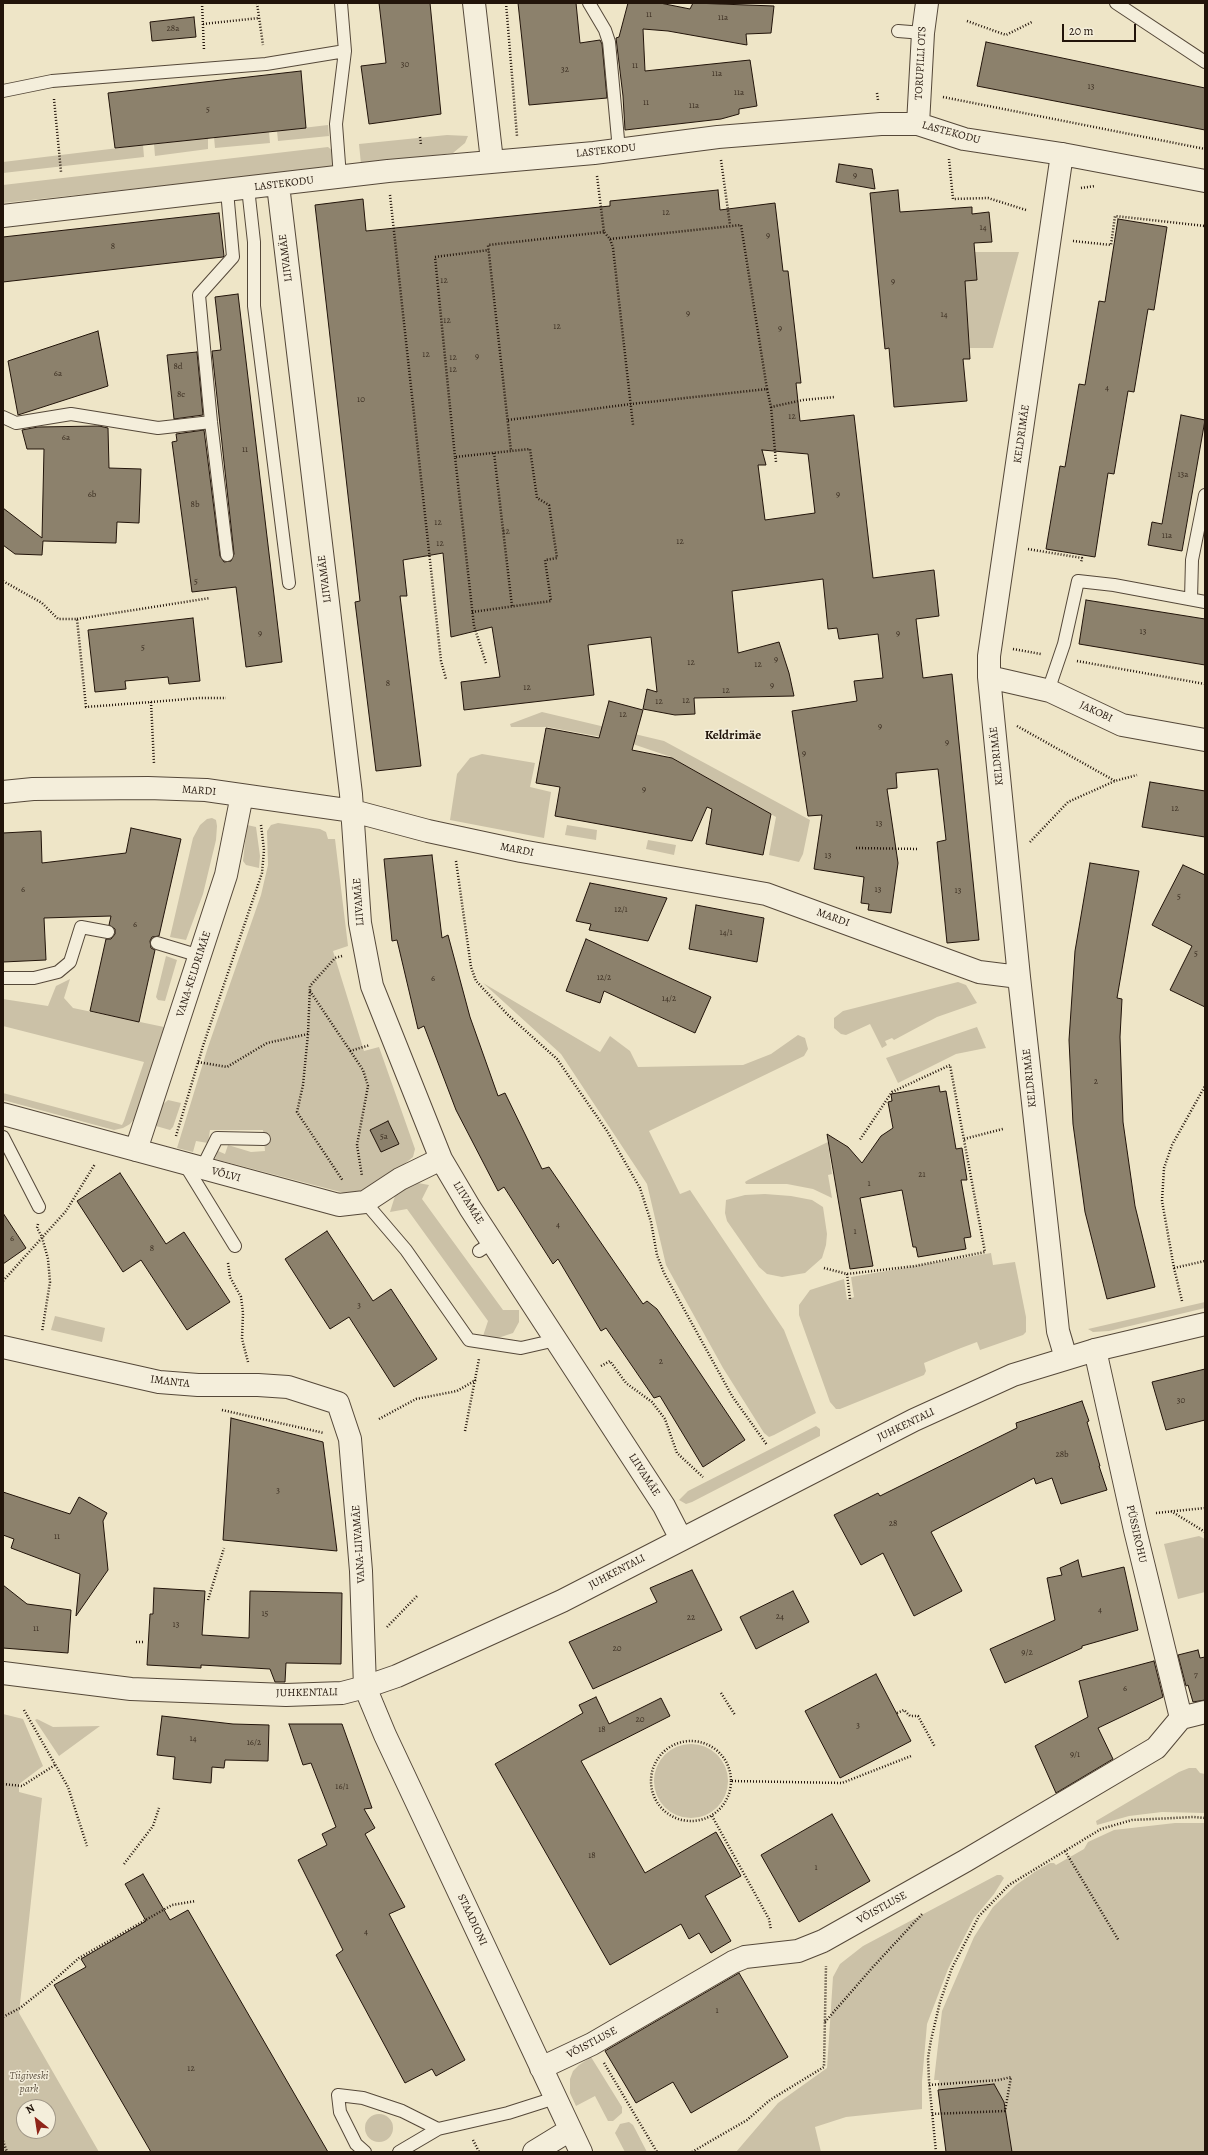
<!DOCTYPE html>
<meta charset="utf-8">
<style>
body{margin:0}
#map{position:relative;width:1208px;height:2155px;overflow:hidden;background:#eee5c7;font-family:Alegreya,serif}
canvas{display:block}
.frame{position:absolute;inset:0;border:4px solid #22140a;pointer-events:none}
.north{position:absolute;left:16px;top:2099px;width:40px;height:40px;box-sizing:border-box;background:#f4eedb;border:1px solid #a09787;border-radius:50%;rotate:330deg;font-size:11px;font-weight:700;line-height:16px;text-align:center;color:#22140a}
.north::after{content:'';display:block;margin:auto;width:14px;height:18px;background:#8f2418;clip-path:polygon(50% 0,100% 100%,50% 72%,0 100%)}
.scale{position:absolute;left:1062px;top:24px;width:74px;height:18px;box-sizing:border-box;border:2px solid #22140a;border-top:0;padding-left:5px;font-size:12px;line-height:14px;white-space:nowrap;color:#22140a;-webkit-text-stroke:3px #f4eedb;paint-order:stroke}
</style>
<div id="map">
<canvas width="1208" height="2155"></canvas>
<div class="frame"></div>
<div class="north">N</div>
<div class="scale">20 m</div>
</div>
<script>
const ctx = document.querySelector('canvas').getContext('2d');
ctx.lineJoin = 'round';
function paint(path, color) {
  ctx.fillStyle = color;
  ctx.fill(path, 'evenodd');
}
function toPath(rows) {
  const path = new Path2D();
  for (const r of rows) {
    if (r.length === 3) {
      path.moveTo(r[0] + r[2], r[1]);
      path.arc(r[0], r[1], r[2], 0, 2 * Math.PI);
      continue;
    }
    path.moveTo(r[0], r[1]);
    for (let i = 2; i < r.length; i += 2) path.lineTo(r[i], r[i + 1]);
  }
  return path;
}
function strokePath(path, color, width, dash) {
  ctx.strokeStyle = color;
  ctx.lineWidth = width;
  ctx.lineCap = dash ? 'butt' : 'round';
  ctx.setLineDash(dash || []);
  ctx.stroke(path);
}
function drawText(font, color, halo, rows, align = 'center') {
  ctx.font = font + ' Alegreya,serif';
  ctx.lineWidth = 3;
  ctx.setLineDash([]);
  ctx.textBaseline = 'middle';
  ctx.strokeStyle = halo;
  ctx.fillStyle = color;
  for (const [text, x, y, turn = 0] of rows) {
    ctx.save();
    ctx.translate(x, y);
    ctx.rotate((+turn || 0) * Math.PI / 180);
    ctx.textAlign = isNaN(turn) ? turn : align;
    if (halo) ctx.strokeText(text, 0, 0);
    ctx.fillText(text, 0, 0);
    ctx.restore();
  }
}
paint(toPath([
 [328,125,329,136,278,141,277,131],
 [269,132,270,143,215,148,214,137],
 [447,135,468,136,465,143,453,153,361,164,359,144],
 [208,138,208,149,155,156,154,144],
 [143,145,144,157,3,173,3,162],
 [328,147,333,151,335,167,3,203,3,185],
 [974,252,1019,252,993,348,969,348,965,281,977,280],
 [542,712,664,741,810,820,803,854,799,862,769,855,776,817,671,757,624,741,547,727,511,727,510,724],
 [482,754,535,763,530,787,551,792,544,838,450,820,457,774,470,758],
 [212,818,216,820,217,826,216,840,203,894,186,940,170,937,193,838,200,825,207,819],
 [278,823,320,829,326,832,328,839,335,839,348,946,333,951,364,1051,379,1047,415,1149,413,1157,403,1165,364,1191,352,1195,215,1159,218,1151,225,1154,228,1145,251,1152,265,1151,263,1130,210,1130,208,1143,196,1141,193,1152,177,1148,208,1047,261,895,268,865,267,831,271,825],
 [247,825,256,827,260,856,259,868,246,865,243,861],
 [567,825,597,830,596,840,565,835],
 [648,840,676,845,674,855,646,849],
 [166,956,177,960,165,1001,158,1000,156,997],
 [70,979,64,998,73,1008,164,1027,135,1118,130,1124,123,1128,114,1130,3,1100,3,1093,115,1123,122,1125,124,1121,144,1062,3,1026,3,999,48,1006,56,986],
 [958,982,966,985,977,1003,937,1017,894,1040,892,1038,885,1041,887,1045,882,1048,870,1024,846,1035,841,1034,834,1028,834,1018,843,1011],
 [483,983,600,1052,610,1036,630,1051,638,1067,743,1065,771,1054,798,1035,805,1038,808,1049,804,1056,649,1131,680,1194,690,1190,784,1330,816,1413,774,1435,769,1437,764,1433,723,1368,666,1265,647,1184,561,1054],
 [977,1027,986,1048,956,1054,898,1083,886,1058],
 [168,1100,181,1103,173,1127,170,1130,156,1126,160,1107],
 [828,1142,832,1174,828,1175,832,1198,813,1189,787,1184,746,1184,745,1182,748,1180],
 [418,1183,429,1185,422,1199,503,1310,519,1310,519,1322,513,1333,495,1339,483,1336,488,1321,407,1209,390,1212,395,1196,401,1190],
 [765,1194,791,1196,812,1200,823,1207,827,1234,826,1245,822,1258,805,1273,782,1277,767,1274,759,1267,727,1221,725,1213,726,1200,745,1195],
 [991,1253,993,1265,1015,1262,1026,1317,1026,1332,1023,1335,980,1350,977,1342,961,1348,924,1363,926,1371,924,1375,840,1409,836,1409,830,1402,799,1315,799,1305,810,1290,844,1279,847,1300,854,1297,851,1277],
 [1205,1302,1205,1308,1109,1331,1093,1332,1088,1329],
 [55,1316,105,1328,102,1342,51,1330],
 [816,1426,820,1429,820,1436,692,1502,686,1504,679,1500,688,1491],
 [1199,1536,1205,1539,1205,1592,1178,1599,1164,1544],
 [3,1714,23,1719,43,1766,19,1784,19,1792,42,1798,19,2013,99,2152,3,2152],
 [24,2107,48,2107,48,2131,24,2131],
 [37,1719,53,1727,100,1726,59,1756,35,1720],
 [691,1781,37],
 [1189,1768,1196,1768,1200,1773,1205,1774,1205,1813,1162,1812,1129,1816,1097,1825,1096,1821,1179,1772],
 [1175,1823,1205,1823,1205,2152,1012,2152,1004,2102,994,2084,938,2090,939,2080,934,2080,942,2011,974,1937,993,1907,1016,1885,1036,1871,1050,1863,1054,1863,1056,1865,1084,1849,1088,1842,1114,1830],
 [997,1875,1001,1875,1004,1878,994,1894,974,1918,948,1969,927,2024,922,2081,922,2109,846,2117,815,2127,821,2152,736,2152,778,2103,827,2068,833,1977,840,1964,863,1946],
 [591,2057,622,2107,622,2113,613,2121,608,2121,595,2096,576,2106,570,2093,570,2079,573,2071,579,2065],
 [379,2128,14],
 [629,2122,633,2125,647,2152,625,2152,615,2133,620,2124]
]), '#cbc1a7');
const building = toPath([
 [379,3,430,3,441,114,369,124,361,66,386,63,379,3],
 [518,3,576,3,580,43,600,40,602,44,607,98,529,105,518,3],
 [628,3,660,3,690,9,693,3,774,6,771,33,746,34,747,45,668,31,643,29,645,71,750,60,757,106,739,109,739,114,721,119,625,130,623,96,616,38,619,37,628,3],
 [194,17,196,37,152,41,150,22,194,17],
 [986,42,1205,88,1205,130,977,86,986,42],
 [301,71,306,128,115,148,108,93,301,71],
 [839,164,872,169,875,189,836,182,839,164],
 [718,190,720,210,775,203,783,271,788,271,801,383,796,383,800,421,854,415,873,578,934,570,939,616,916,619,923,678,952,674,979,940,947,943,937,842,946,840,938,769,896,773,897,788,887,789,898,863,891,913,868,910,869,904,861,903,864,877,814,869,822,815,808,816,792,711,857,701,854,681,883,678,878,634,839,639,837,628,828,629,823,579,732,591,738,653,779,642,789,673,794,696,694,698,695,714,675,715,643,709,647,689,657,692,651,637,588,645,594,695,464,710,461,682,500,677,492,627,451,637,443,553,403,560,407,596,400,596,421,766,376,771,355,602,360,601,315,205,363,199,366,231,610,206,610,201,718,190],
 [762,450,808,454,815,513,765,520,758,465,766,465,762,450],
 [898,190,900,212,972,207,972,214,989,212,992,242,974,243,977,280,965,281,970,359,963,359,967,401,894,407,889,348,885,349,870,193,898,190],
 [219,213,224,256,223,257,3,282,3,237,219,213],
 [1118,219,1167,227,1154,310,1148,309,1134,392,1128,391,1114,474,1108,473,1095,557,1046,549,1060,466,1065,467,1079,384,1085,385,1099,301,1105,302,1118,219],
 [238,294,282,662,246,667,236,587,192,592,172,442,177,441,176,434,204,430,220,556,224,562,231,561,234,554,212,351,221,350,215,297,238,294],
 [98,331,108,386,18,415,8,361,98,331],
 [197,352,203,415,174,419,167,355,197,352],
 [1181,415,1205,420,1182,551,1148,545,1152,522,1162,524,1181,415],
 [99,426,108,428,109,468,141,469,139,523,117,522,116,543,43,541,42,555,15,554,3,545,3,508,42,538,44,449,27,449,22,430,38,427,99,426],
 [1086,600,1205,619,1205,665,1079,644,1086,600],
 [193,618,200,681,169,684,168,677,125,681,126,689,95,692,88,630,193,618],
 [609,701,643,710,632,750,672,758,771,814,763,855,706,844,712,809,707,807,692,841,555,816,560,787,536,783,546,728,599,738,609,701],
 [1150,782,1205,791,1205,837,1142,827,1150,782],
 [131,828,181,839,159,936,152,937,150,941,151,948,155,950,139,1022,90,1011,106,939,111,939,115,934,115,929,109,925,111,916,44,918,46,960,3,962,3,833,41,831,42,863,126,853,131,828],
 [432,855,442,938,448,935,470,1017,498,1096,505,1093,542,1169,549,1167,643,1304,647,1301,657,1309,745,1440,703,1467,660,1396,654,1398,606,1328,601,1331,558,1259,553,1264,504,1187,498,1191,456,1110,424,1026,418,1029,397,940,392,941,384,859,432,855],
 [1090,863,1139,871,1117,998,1122,999,1120,1037,1123,1122,1135,1206,1155,1287,1107,1299,1085,1212,1073,1124,1069,1040,1075,951,1090,863],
 [1183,865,1205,875,1205,1007,1170,990,1192,946,1152,925,1183,865],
 [590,883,667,898,648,941,589,930,591,924,576,921,590,883],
 [696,905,764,918,757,962,689,949,696,905],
 [586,939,711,997,695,1033,604,991,600,1003,566,991,586,939],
 [939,1086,940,1092,946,1091,956,1149,962,1148,967,1180,961,1180,971,1237,964,1238,966,1249,918,1257,916,1247,913,1247,902,1190,860,1198,873,1266,850,1269,827,1134,848,1147,862,1163,881,1136,893,1128,888,1102,892,1101,891,1094,939,1086],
 [388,1121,399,1144,381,1152,370,1130,388,1121],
 [120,1173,166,1244,184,1232,230,1302,187,1330,141,1260,123,1272,77,1201,120,1173],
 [3,1213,26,1248,3,1264,3,1213],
 [327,1231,373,1301,391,1289,437,1359,394,1387,349,1317,330,1329,285,1259,327,1231],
 [1205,1369,1205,1420,1166,1430,1152,1382,1205,1369],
 [1082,1401,1089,1421,1087,1422,1100,1466,1099,1466,1107,1490,1061,1504,1052,1478,1036,1484,1034,1478,931,1532,962,1591,914,1616,883,1553,861,1565,834,1515,878,1493,880,1496,1017,1428,1016,1423,1082,1401],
 [231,1418,323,1442,337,1551,223,1540,231,1418],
 [3,1492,70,1514,79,1497,107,1513,103,1521,108,1570,76,1616,80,1574,11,1548,14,1539,3,1535,3,1492],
 [1078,1560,1082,1577,1124,1567,1138,1630,1082,1646,1082,1648,1005,1683,990,1649,1055,1620,1047,1578,1062,1575,1060,1568,1078,1560],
 [692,1570,722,1630,593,1689,569,1642,657,1602,650,1588,692,1570],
 [3,1585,27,1604,71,1610,68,1653,3,1648,3,1585],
 [154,1588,205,1591,202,1635,249,1638,250,1591,342,1593,341,1664,286,1663,285,1682,275,1682,270,1669,201,1665,201,1668,147,1665,150,1614,153,1614,154,1588],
 [793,1591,809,1622,756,1649,740,1617,793,1591],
 [1198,1650,1200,1658,1205,1657,1205,1700,1193,1702,1188,1685,1186,1686,1178,1655,1198,1650],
 [1154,1661,1163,1697,1098,1728,1113,1759,1056,1793,1035,1746,1088,1717,1079,1681,1154,1661],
 [876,1674,911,1741,840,1778,805,1711,876,1674],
 [596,1697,609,1724,661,1698,670,1716,581,1761,645,1873,716,1832,741,1876,705,1896,731,1941,711,1953,699,1933,689,1939,681,1924,610,1965,495,1764,583,1713,579,1705,596,1697],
 [162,1716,233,1724,269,1725,268,1761,225,1760,224,1768,212,1767,211,1783,173,1779,175,1757,157,1755,162,1716],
 [289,1724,342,1724,372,1808,364,1809,375,1828,365,1834,405,1907,389,1914,465,2060,436,2076,432,2069,405,2083,336,1955,343,1950,298,1860,327,1845,322,1834,336,1827,311,1763,303,1765,289,1724],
 [832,1814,870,1881,799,1922,761,1855,832,1814],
 [143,1874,170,1920,188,1910,328,2152,151,2152,54,1985,86,1967,81,1959,146,1921,125,1884,143,1874],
 [739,1973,788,2057,691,2113,673,2082,636,2103,605,2051,739,1973],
 [994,2084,1004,2102,1012,2152,946,2152,938,2090,994,2084]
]);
paint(building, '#8c816c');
strokePath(building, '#22140a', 1);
const service = toPath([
 [589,3,605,30,609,42,619,150],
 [1116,3,1205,62],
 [898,31,923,33],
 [3,91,52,81,266,64,345,51,341,3],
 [340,177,336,124,345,51],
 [248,188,254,242,254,306,289,583],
 [3,417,16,423,71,414,158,428,211,422],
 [227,555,211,422,199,295,233,257,227,191],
 [1191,599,1192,560,1205,495],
 [1048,691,1064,644,1078,581,1114,585,1205,602],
 [157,943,200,956],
 [3,978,34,978,58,972,70,962,81,927,108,932],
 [3,1137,39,1207],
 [184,1163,235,1246],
 [202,1168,217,1138,264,1139],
 [365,1202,406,1250,469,1340,521,1348,556,1340],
 [479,1251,493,1242],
 [365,2152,356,2144,340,2112,338,2095,363,2098,402,2111,438,2129],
 [399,2152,438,2129,508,2113,555,2098]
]);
const minor = toPath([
 [474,3,492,161],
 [918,124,923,33,927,3],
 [1062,154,989,656,989,677,1019,977,1050,1255,1058,1331,1066,1358],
 [278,185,351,794,360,923,372,986,441,1159,470,1208,664,1506,681,1539],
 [3,216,388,171,594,153,718,137,881,124,918,124,964,139,1062,154,1205,181],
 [989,677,1050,691,1122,725,1205,740],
 [3,792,33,789,148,788,206,790,353,811,428,831,521,851,766,894,979,972,1019,977],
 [3,1114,339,1205,365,1202,400,1179,441,1159],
 [136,1150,226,875,242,795],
 [3,1347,159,1382,198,1385,258,1385,288,1387,338,1403,350,1439,361,1571,365,1687,385,1735,581,2152],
 [1095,1350,1135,1530,1181,1718],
 [541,2068,592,2044,733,1962,745,1957,798,1951,823,1941,965,1861,1156,1748,1181,1718,1205,1712],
 [534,2152,570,2130]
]);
const tertiary = toPath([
 [3,1673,131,1689,234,1693,286,1695,342,1693,365,1687,397,1676,562,1601,914,1420,1013,1375,1095,1350,1205,1324]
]);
strokePath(service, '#554839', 14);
strokePath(minor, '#554839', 24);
strokePath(tertiary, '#554839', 24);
strokePath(toPath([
 [202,3,204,50],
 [257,3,263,45],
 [506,3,517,136],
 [967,21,1006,35,1032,22],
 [203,24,259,18],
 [877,93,878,100],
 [943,97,1205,149],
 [54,99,61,172],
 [420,137,421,145],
 [949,159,953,199,988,198,1026,210],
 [721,160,730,225],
 [597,176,604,232,610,239,613,248,633,425],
 [1081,188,1095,186],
 [390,195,441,661,446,679],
 [610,239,741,225,767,389],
 [1073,241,1111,245,1115,216,1205,226],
 [771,407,776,462],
 [508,420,631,404,767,389,771,407,803,400,835,397],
 [494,453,512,606],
 [455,457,435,257,489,250],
 [1028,549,1082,558,1081,563],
 [3,581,42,603,58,619,77,619,86,707,151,702,154,764],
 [472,612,551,601,545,560,557,558,549,505,537,498,530,449,511,451],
 [77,619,210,598],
 [1013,649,1041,654],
 [1077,661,1205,684],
 [486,663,474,626,455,457,511,451,488,245,604,232],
 [151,702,199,698,226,698],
 [1017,726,1115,781],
 [1030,842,1068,802,1115,781,1137,775],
 [856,848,919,849],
 [456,861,471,967,476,981,507,1014,557,1059,607,1131,640,1188,651,1222,657,1255,664,1273,732,1396,767,1445],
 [342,956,335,958,310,986,308,1034,303,1085,297,1112,343,1181],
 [310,991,363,1070,368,1086,357,1145,362,1176],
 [350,1051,370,1045],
 [198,1062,227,1067,267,1043,308,1034],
 [176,1136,203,1046,262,873,264,850,261,825],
 [964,1139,1003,1129],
 [38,1224,37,1228,42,1237,48,1259,50,1282,42,1332],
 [228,1263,230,1277,241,1297,243,1313,242,1339,248,1362],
 [824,1268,847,1274,915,1266,985,1252,950,1065,892,1092,859,1141],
 [1174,1268,1205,1261],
 [847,1274,850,1299],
 [3,1281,66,1211,95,1164],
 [1182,1301,1174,1268,1162,1201,1164,1168,1172,1145,1205,1086],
 [601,1366,610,1361,626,1383,652,1402,665,1419,677,1453,703,1477],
 [222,1410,324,1433],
 [379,1419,416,1399,457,1391,476,1380],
 [465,1431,479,1359],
 [1171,1511,1205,1532],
 [1156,1513,1205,1508],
 [208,1600,224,1548],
 [387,1627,418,1595],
 [136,1642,143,1642],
 [721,1693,735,1715],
 [24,1710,68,1787,87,1846],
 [897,1713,904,1710,910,1716,918,1716,935,1747],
 [691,1781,40],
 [732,1781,842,1783,911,1756],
 [3,1784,22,1786,55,1765],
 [712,1816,769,1919,771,1930],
 [1065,1851,1119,1941],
 [124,1864,153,1826,159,1808],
 [3,2017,20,2008,44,1989,79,1958,172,1905,196,1901],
 [825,2022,872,1968,923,1913],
 [604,2063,657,2152],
 [929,2085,999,2080,1011,2077,1005,2111,932,2114],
 [473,2140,479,2152],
 [3,2141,7,2152],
 [692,2152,747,2120,770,2100,824,2067,826,1966],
 [936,2152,929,2081,928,2058,931,2040,940,2002,952,1968,979,1916,1009,1885,1101,1829,1132,1820,1194,1817,1205,1818],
 [1011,2152,1012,2152]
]), '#22140a', 2.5, [1, 2]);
strokePath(service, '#f4eedb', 12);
strokePath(minor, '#f4eedb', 22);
strokePath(tertiary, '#f4eedb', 22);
drawText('9px', '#3c2f22', null, [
 ["11",649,15],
 ["11a",723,18],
 ["28a",173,29],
 ["30",405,65],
 ["11",635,66],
 ["32",565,70],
 ["11a",717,74],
 ["13",1091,87],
 ["11a",739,93],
 ["11",646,103],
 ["11a",694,106],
 ["5",208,110],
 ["9",855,176],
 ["12",666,213],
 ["14",983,228],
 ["9",768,236],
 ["8",113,247],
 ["12",444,281],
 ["9",893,282],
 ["9",688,314],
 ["14",944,315],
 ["12",447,321],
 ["12",557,327],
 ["9",780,329],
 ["12",426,355],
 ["9",477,357],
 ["12",453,358],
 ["8d",178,367],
 ["12",453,370],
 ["6a",58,374],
 ["4",1107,388],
 ["8c",181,395],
 ["10",361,400],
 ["12",792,417],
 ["6a",66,438],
 ["11",245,450],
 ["13a",1183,475],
 ["6b",92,495],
 ["9",838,495],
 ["8b",195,505],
 ["12",438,523],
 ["12",506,532],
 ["11a",1167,536],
 ["12",680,542],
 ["12",440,544],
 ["5",196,582],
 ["13",1143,632],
 ["9",260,634],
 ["9",898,634],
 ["5",143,648],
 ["9",776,660],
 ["12",691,663],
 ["12",758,665],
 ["8",388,684],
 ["9",772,686],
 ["12",527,688],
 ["12",726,691],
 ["12",686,701],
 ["12",659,702],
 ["12",623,715],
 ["9",880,727],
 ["9",947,743],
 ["9",804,754],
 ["9",644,790],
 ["12",1175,809],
 ["13",879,824],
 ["13",828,856],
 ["6",23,890],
 ["13",878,890],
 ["13",958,891],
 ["5",1179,897],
 ["12/1",621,910],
 ["6",135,925],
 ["14/1",726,933],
 ["5",1196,954],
 ["12/2",604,978],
 ["6",433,979],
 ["14/2",669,999],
 ["2",1096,1082],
 ["5a",384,1137],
 ["21",922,1175],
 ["1",869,1184],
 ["4",558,1225],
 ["1",855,1232],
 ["6",12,1239],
 ["8",152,1249],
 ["3",359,1306],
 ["2",661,1362],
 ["30",1181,1401],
 ["28b",1062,1455],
 ["3",278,1491],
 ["28",893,1524],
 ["11",57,1537],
 ["4",1100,1610],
 ["15",265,1614],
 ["24",780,1617],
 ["22",691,1618],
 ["13",176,1625],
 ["11",36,1629],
 ["20",617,1649],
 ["9/2",1027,1653],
 ["7",1196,1675],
 ["6",1125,1689],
 ["20",640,1720],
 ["3",858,1726],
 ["18",602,1730],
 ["14",193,1739],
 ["16/2",254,1743],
 ["9/1",1075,1755],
 ["16/1",342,1787],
 ["18",592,1856],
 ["1",816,1868],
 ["4",366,1932],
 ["1",717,2011],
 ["12",191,2069]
]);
drawText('11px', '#22140a', '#f4eedb', [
 ["TORUPILLI OTS",921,63,-87],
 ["LASTEKODU",951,133,15],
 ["LASTEKODU",606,151,-6],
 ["LASTEKODU",284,184,-7],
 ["LIIVAMÄE",286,258,-97],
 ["KELDRIMÄE",1022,434,-82],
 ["LIIVAMÄE",325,579,-97],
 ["JAKOBI",1096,712,25],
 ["KELDRIMÄE",997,756,-96],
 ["MARDI",199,791,4],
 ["MARDI",517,850,11],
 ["LIIVAMÄE",359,902,-94],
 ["MARDI",833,918,20],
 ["VANA-KELDRIMÄE",194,974,-72],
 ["KELDRIMÄE",1030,1078,-96],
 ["VÕLVI",226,1175,15],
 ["LIIVAMÄE",468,1203,58],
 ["IMANTA",170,1382,7],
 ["JUHKENTALI",906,1425,-26],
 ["LIIVAMÄE",644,1475,57],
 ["PÜSSIROHU",1136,1534,77],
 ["VANA-LIIVAMÄE",359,1544,-94],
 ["JUHKENTALI",617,1572,-28],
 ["JUHKENTALI",307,1693,-1],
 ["VÕISTLUSE",882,1908,-29],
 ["STAADIONI",472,1920,65],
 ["VÕISTLUSE",592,2043,-28]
]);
drawText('italic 11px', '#5d5141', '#f4eedb', [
 ["Tiigiveski",29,2076],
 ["park",29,2089]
]);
drawText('bold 13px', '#22140a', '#f4eedb', [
 ["Keldrimäe",733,736]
]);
</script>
